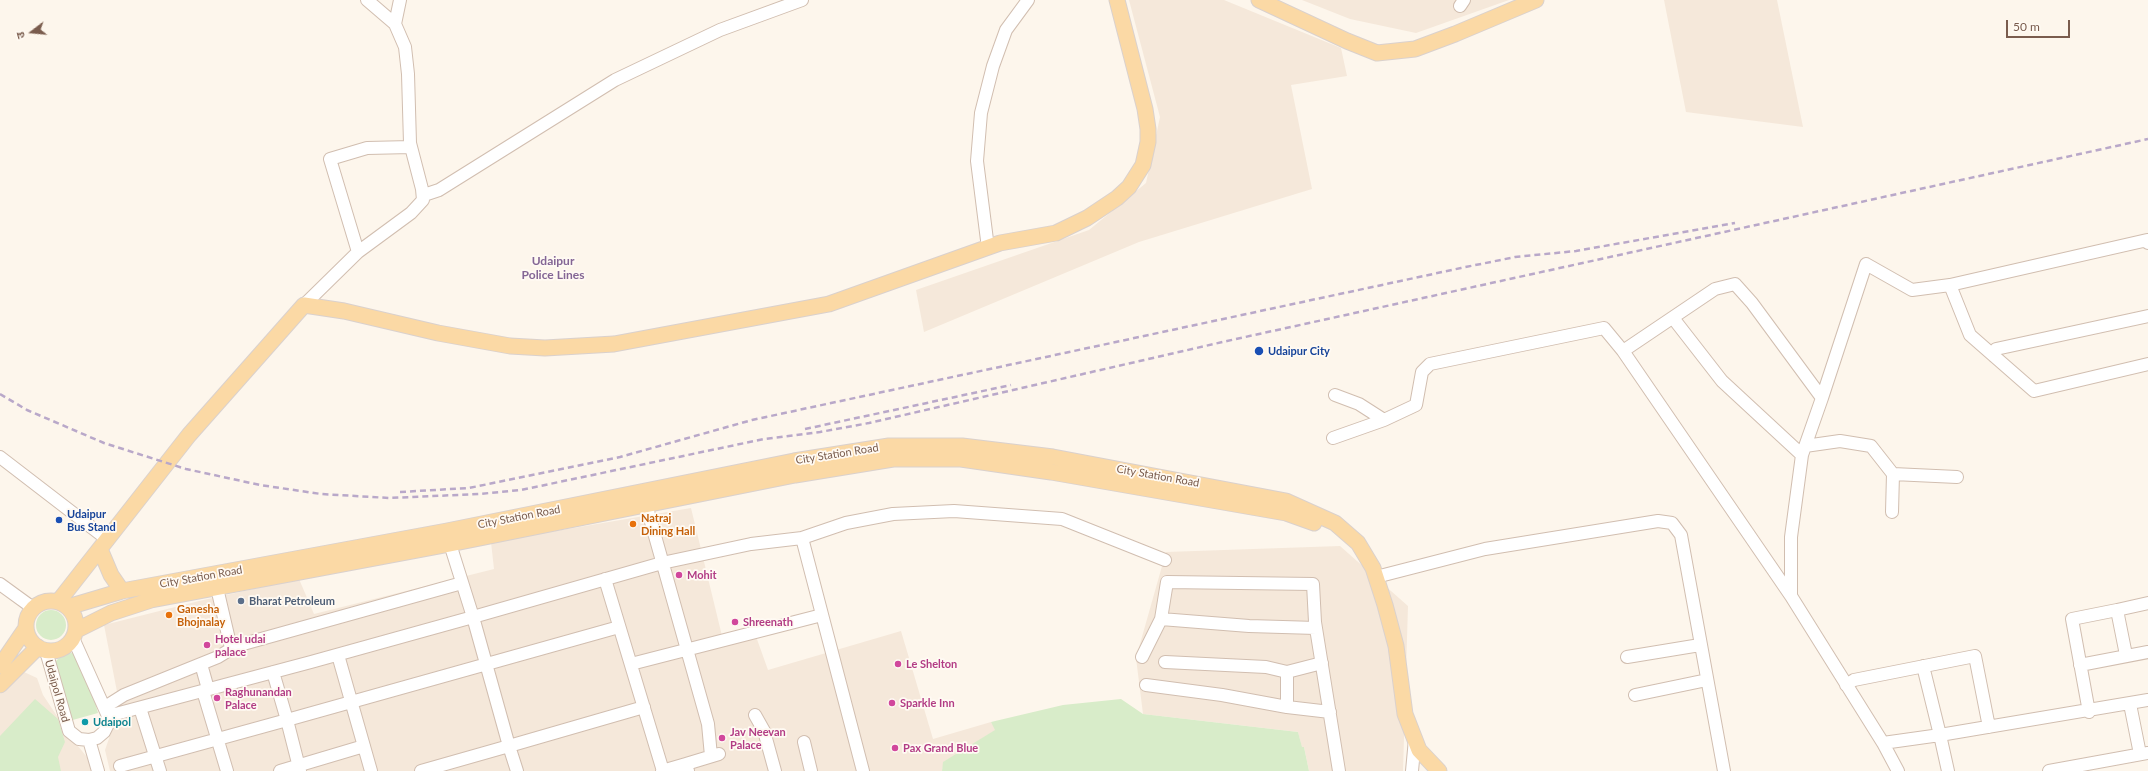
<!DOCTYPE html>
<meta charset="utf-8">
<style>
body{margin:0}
#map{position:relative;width:2148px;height:771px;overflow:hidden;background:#fdf6ec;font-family:Lato,"Noto Sans Devanagari",sans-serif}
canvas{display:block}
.north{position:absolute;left:12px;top:12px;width:40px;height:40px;-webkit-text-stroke:3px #fffaf3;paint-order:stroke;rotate:254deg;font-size:11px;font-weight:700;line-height:16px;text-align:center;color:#7a5c4d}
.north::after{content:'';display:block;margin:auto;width:14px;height:18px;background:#7a5c4d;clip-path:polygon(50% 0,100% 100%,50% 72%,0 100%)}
.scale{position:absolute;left:2006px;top:20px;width:64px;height:18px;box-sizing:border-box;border:2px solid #7a5c4d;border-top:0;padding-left:5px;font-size:12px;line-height:14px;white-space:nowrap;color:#7a5c4d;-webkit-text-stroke:3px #fffaf3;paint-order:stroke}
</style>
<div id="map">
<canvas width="2148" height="771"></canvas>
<div class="north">उ</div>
<div class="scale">50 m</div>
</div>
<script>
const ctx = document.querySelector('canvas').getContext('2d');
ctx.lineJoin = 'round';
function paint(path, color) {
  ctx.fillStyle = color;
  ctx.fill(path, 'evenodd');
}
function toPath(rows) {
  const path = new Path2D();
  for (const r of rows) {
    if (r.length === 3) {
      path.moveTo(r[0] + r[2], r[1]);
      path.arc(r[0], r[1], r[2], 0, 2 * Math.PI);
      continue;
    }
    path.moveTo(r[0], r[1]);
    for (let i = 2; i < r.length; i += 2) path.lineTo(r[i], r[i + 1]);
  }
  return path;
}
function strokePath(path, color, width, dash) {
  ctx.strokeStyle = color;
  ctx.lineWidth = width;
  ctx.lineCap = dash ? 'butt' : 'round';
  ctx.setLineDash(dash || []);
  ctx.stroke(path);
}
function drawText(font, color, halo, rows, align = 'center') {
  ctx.font = font + ' Lato,sans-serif';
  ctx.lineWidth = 3.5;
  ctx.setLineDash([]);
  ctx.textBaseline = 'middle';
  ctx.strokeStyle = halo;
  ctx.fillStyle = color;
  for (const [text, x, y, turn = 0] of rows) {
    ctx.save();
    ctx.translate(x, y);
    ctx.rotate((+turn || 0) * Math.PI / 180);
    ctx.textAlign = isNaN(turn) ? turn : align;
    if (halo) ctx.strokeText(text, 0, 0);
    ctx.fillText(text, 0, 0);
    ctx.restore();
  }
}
paint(toPath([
 [1129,0,1224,0,1341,48,1347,76,1291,85,1312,189,1139,242,924,332,916,290,1089,230,1146,183,1160,117],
 [1302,0,1509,0,1416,33,1350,19],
 [1664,0,1777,0,1803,127,1686,112],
 [691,508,722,636,753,628,768,670,901,631,933,739,991,722,996,730,944,762,942,771,110,771,105,750,120,707,104,625,199,601,299,579,314,614,494,569,491,542],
 [1340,546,1408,606,1403,771,1309,771,1304,747,1302,748,1298,732,1143,714,1136,658,1166,552],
 [24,672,37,678,43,695,73,740,91,762,93,771,0,771,0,694]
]), '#f5e8da');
paint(toPath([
 [51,625,15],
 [72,653,77,655,85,665,98,713,69,721,55,662,63,654],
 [35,699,58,719,65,742,58,757,61,771,0,771,0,736],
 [1121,699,1143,714,1298,732,1302,747,1304,747,1309,771,942,771,943,762,995,730,991,722,1063,705]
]), '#d8ecc9');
const minor = toPath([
 [1460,6,1464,0],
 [395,24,400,0],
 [424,195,439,190,615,80,720,30,802,0],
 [988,248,977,161,981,113,993,66,1006,30,1028,0],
 [358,252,330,159,367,148,411,147],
 [1950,285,1970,335,2034,391,2148,364],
 [304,305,358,252,411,213,423,200,422,189,410,143,408,74,405,47,395,24,367,0],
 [1673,318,1722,381,1802,455],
 [1623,351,1791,596,1883,743,1898,771],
 [1994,356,1996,349,2148,316],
 [1822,398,1866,264,1912,290,1950,285,2147,240,2148,243],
 [1384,420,1416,405,1422,372,1430,364,1604,328,1623,351,1715,289,1735,284,1752,303,1822,398,1802,455,1791,537,1791,596],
 [1333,438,1384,420,1359,404,1335,395],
 [1805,446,1840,441,1871,446,1893,474,1892,512],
 [0,457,108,540],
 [1893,474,1957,477],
 [644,497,708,724,711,756],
 [802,538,863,771],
 [1376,577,1485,549,1658,521,1672,523,1681,535,1724,771],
 [605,579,663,771],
 [0,584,33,608],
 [217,588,231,648],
 [2117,610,2148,603],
 [1161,619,1249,626,1316,628],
 [46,651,69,731,79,739,89,740,97,738,104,732,108,724,108,716,73,638],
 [338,655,371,771],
 [1142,657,1161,619,1167,582,1313,584,1315,622,1339,771],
 [1627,657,1700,645],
 [1165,662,1266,667,1287,672,1287,707,1330,712],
 [201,664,208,689],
 [631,664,822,615],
 [2080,665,2148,652],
 [273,672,287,720,619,627],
 [1287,672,1322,663],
 [1146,685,1222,695,1287,707],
 [1846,685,1854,680,1975,656,1989,727],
 [203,691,227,771],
 [1635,695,1707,680],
 [2130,704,2140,754],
 [105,707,124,695,218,657,236,646,462,583],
 [140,708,160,771],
 [2089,712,2072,619,2117,610,2126,655],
 [755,715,764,731,775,771],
 [108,716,311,662,473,617,450,544],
 [89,740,98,771],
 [804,742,811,771],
 [1883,743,1940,735,1923,666],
 [686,764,719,754],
 [120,766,287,720,300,771],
 [280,771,364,746],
 [421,771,509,746,473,617,662,563,751,544,802,538,846,523,893,514,954,511,1062,519,1165,560],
 [517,771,509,746,644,707],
 [662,771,686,764,688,771],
 [1412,771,1415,739],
 [1948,771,1940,735,2148,700],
 [2049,771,2148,753]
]);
const major = toPath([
 [1259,0,1347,41,1377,53,1415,49,1455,34,1536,0],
 [100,549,111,575,122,591],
 [51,626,25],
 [58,602,189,435,304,305,344,311,438,333,510,346,545,348,614,344,829,304,1000,243,1056,233,1087,218,1117,198,1129,187,1143,165,1148,142,1148,129,1145,109,1117,0],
 [68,607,122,591,447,531,794,461,889,446,962,446,1053,457,1286,501,1335,523,1358,543,1373,568,1385,605,1396,646,1405,714,1419,750,1439,771],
 [77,630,111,613,151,600,450,544,795,475,893,459,961,459,1051,472,1286,513,1314,523],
 [0,666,26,628],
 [0,685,38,647]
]);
strokePath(minor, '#d1beb0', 14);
strokePath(major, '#dad1cd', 17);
strokePath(minor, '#fff', 12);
strokePath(major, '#fbd9a5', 15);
strokePath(toPath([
 [0,394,27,410,104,443,186,469,260,485,321,494,389,498,479,494,521,490,764,439,820,432,869,423,1227,341,2148,139],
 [805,429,1011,385],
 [400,492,469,488,620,457,752,420,1461,268,1515,257,1576,251,1735,223]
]), '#b9a8c9', 2.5, [6, 4]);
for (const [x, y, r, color] of [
 [1259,351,5,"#1a4fb4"],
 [59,520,4,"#1a4fb4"],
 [633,524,4,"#e8710a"],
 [679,575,4,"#d1479c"],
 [241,601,4,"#5c6f8a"],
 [169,615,4,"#e8710a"],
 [735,622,4,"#d1479c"],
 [207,645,4,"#d1479c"],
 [898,664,4,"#d1479c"],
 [217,698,4,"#d1479c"],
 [892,703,4,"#d1479c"],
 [85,722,4,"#0f9aa8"],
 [722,738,4,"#d1479c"],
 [895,748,4,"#d1479c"]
]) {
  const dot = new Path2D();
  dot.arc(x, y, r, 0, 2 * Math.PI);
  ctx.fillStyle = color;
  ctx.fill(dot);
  strokePath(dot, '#fffaf3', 1.5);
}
drawText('bold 11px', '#164399', '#fffaf3', [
 ["Udaipur City",1268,351],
 ["Udaipur",67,514],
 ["Bus Stand",67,527]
], 'left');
drawText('11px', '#7a5c4d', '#fffaf3', [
 ["City Station Road",837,454,-9],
 ["City Station Road",1158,476,10],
 ["City Station Road",519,517,-11],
 ["City Station Road",201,577,-10],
 ["Udaipol Road",57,691,74]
]);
drawText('bold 11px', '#c56008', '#fffaf3', [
 ["Natraj",641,518],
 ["Dining Hall",641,531],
 ["Ganesha",177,609],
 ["Bhojnalay",177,622]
], 'left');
drawText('bold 11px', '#b23c85', '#fffaf3', [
 ["Mohit",687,575],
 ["Shreenath",743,622],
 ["Hotel udai",215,639],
 ["palace",215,652],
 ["Le Shelton",906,664],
 ["Raghunandan",225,692],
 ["Palace",225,705],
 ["Sparkle Inn",900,703],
 ["Jav Neevan",730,732],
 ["Palace",730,745],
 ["Pax Grand Blue",903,748]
], 'left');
drawText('bold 11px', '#4e5e75', '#fffaf3', [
 ["Bharat Petroleum",249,601]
], 'left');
drawText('bold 11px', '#0d838f', '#fffaf3', [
 ["Udaipol",93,722]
], 'left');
drawText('bold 12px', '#846695', '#fffaf3', [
 ["Udaipur",553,261],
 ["Police Lines",553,275]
]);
</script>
